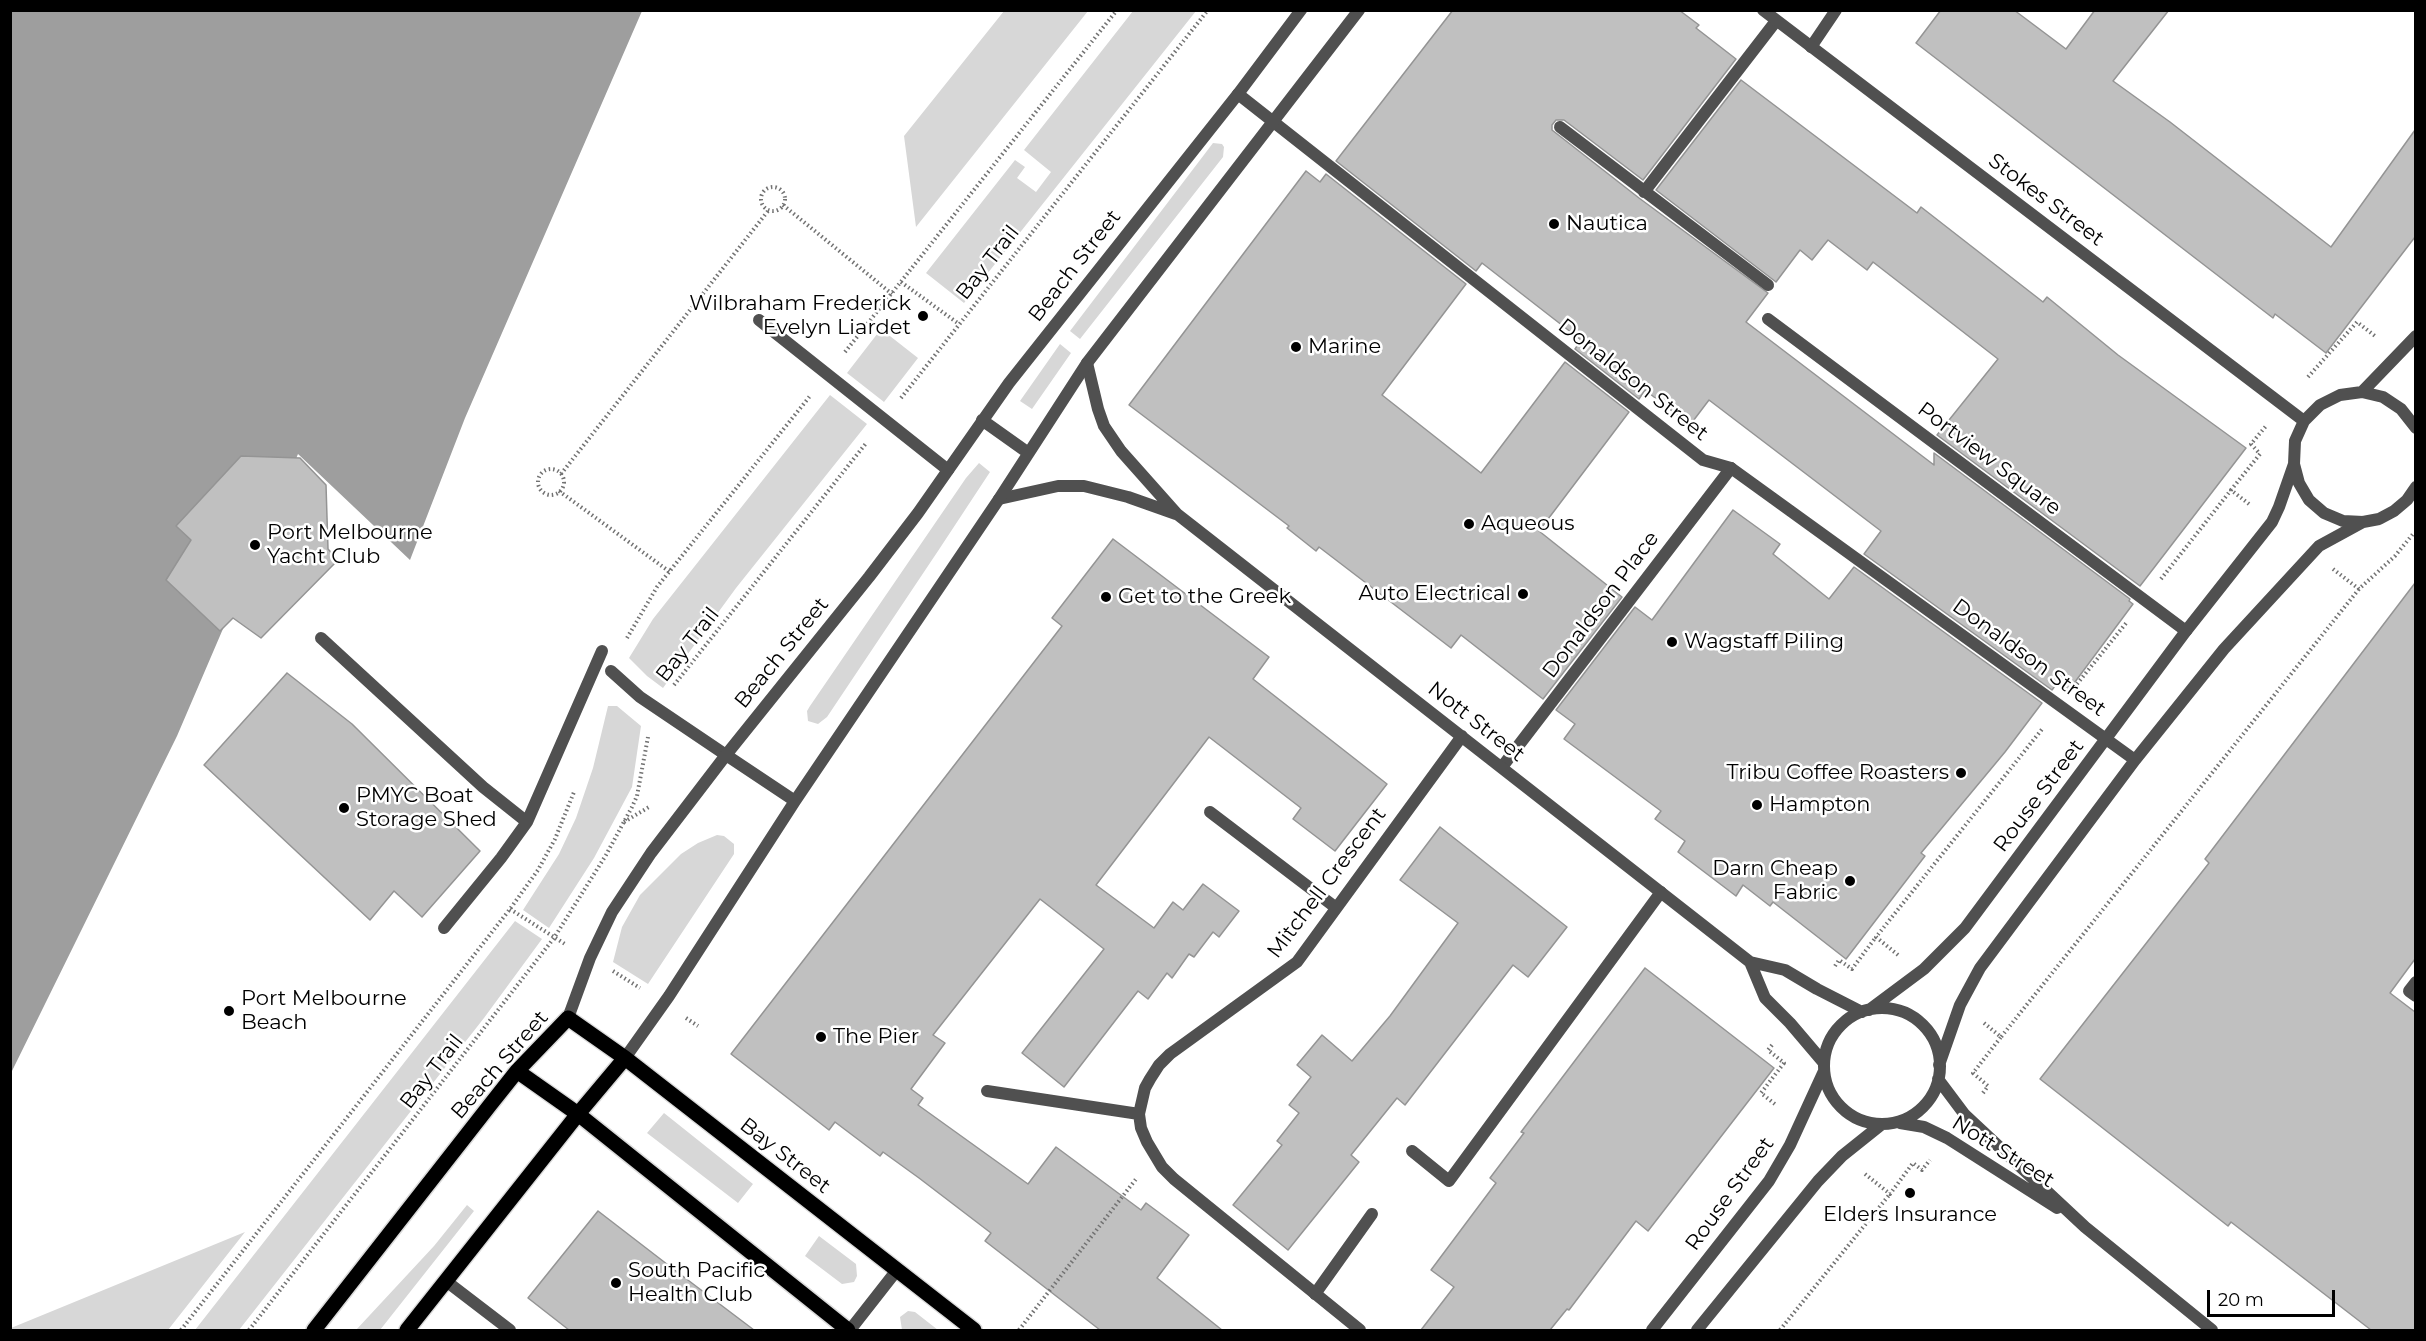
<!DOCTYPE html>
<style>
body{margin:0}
#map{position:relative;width:2426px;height:1341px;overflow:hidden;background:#fff;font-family:Montserrat,sans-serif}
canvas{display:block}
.frame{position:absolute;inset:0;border:12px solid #000;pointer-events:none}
.scale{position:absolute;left:2207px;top:1290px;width:128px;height:27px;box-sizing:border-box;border:3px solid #000;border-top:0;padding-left:8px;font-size:18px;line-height:21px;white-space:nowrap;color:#000;-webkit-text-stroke:4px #fff;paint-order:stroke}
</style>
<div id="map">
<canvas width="2426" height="1341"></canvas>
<div class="frame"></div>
<div class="scale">20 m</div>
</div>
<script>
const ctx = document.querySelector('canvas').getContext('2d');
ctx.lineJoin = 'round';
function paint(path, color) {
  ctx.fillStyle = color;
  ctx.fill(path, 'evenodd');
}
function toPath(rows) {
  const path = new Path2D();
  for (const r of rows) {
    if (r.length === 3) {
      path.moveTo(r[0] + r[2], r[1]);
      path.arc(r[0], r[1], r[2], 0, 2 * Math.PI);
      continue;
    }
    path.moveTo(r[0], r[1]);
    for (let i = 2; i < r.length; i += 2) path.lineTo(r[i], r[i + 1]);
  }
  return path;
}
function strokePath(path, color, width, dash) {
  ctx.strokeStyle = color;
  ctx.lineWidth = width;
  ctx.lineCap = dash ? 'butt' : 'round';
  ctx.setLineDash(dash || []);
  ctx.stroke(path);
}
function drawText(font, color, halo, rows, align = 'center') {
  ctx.font = font + ' Montserrat,sans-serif';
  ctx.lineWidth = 5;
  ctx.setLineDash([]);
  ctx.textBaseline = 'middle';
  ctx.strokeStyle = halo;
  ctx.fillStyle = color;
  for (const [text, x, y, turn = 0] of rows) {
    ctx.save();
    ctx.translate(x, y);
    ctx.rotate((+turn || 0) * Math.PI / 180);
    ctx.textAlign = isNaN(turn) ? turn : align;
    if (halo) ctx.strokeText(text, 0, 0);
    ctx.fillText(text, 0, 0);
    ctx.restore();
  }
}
paint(toPath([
 [1004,11,1088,11,916,227,904,136],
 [1133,11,1196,11,964,303,926,273,1015,160,1025,167,1017,178,1036,192,1051,172,1024,150],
 [1213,143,1222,144,1224,147,1223,157,1080,339,1070,331],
 [881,329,918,358,884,402,847,373],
 [1060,344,1071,353,1032,409,1020,401],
 [830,395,867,424,736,588,663,688,647,676,629,658,653,619],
 [979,463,990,472,938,551,827,717,818,724,808,721,807,711,810,706,966,478],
 [608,706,617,706,641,726,632,787,594,858,549,928,523,910,559,854,576,818,593,768],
 [717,835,724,836,734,844,734,854,648,984,613,962,622,927,640,895,681,854,698,843],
 [515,921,542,939,484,1018,239,1330,195,1330],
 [664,1113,753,1184,738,1203,647,1133],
 [467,1205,474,1211,380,1330,356,1330,434,1246],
 [245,1232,168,1330,11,1330,11,1328],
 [819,1236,856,1264,857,1276,854,1282,842,1284,805,1256],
 [908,1311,915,1312,938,1330,902,1330,900,1317]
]), '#d7d7d7');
paint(toPath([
 [11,11,642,11,465,418,410,560,298,454,177,736,11,1073]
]), '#9e9e9e');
const building = toPath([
 [1453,10,1679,10,1699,25,1696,28,1736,59,1643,180,1564,120,1556,120,1552,125,1552,130,1639,198,1768,293,1746,322,1934,465,1934,453,2130,599,2129,601,2133,604,2069,690,2058,682,2052,690,1864,554,1881,531,1709,400,1690,425,1645,390,1639,399,1575,349,1581,340,1482,263,1476,271,1336,161,1453,10],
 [1941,10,2014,10,2066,49,2095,10,2169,10,2113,81,2170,122,2331,247,2415,130,2415,237,2326,353,2275,314,2273,318,1916,43,1941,10],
 [1741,80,1917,213,1921,207,2043,302,2047,297,2118,355,2246,448,2140,586,1937,435,1998,359,1873,262,1867,270,1828,240,1812,260,1800,250,1776,282,1656,190,1741,80],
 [1306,171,1320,182,1326,174,1466,284,1382,395,1481,473,1565,362,1629,412,1539,531,1622,597,1543,699,1461,635,1451,648,1319,547,1316,551,1287,528,1289,526,1129,405,1306,171],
 [241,456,300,458,326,485,328,549,338,560,261,638,233,618,220,631,166,580,191,540,176,526,241,456],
 [1733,510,1780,544,1773,554,1829,599,1854,567,2042,703,2005,752,1921,853,1925,856,1846,959,1773,902,1770,906,1743,885,1736,896,1678,852,1685,841,1655,819,1661,811,1564,739,1575,724,1556,710,1635,607,1652,620,1733,510],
 [1113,539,1269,657,1253,679,1387,784,1335,851,1293,819,1301,808,1209,737,1096,885,1154,928,1173,902,1183,910,1203,884,1239,911,1219,937,1213,932,1194,957,1189,954,1172,978,1167,973,1148,999,1138,991,1064,1087,1022,1053,1104,949,1040,899,933,1035,945,1043,911,1089,923,1098,918,1105,1028,1184,1056,1147,1141,1210,1146,1203,1189,1235,1157,1278,1222,1330,1100,1330,985,1241,991,1233,919,1178,883,1152,880,1156,835,1122,829,1130,731,1054,1062,626,1052,618,1113,539],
 [2415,583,2415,959,2390,993,2415,1012,2415,1330,2371,1330,2231,1222,2228,1226,2040,1079,2209,863,2205,859,2415,583],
 [287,673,352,724,480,851,422,917,394,891,370,920,204,765,287,673],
 [1440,827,1567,927,1528,977,1513,965,1405,1105,1397,1098,1351,1155,1359,1162,1288,1250,1233,1205,1282,1145,1277,1141,1299,1113,1289,1105,1311,1077,1297,1065,1322,1035,1352,1061,1390,1016,1458,923,1400,880,1440,827],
 [1645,968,1774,1068,1648,1231,1636,1221,1569,1310,1567,1309,1550,1330,1421,1330,1454,1287,1431,1270,1496,1183,1490,1178,1524,1133,1521,1132,1645,968],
 [598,1211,672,1268,754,1330,569,1330,528,1298,598,1211]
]);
paint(building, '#c0c0c0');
strokePath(building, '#949494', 1.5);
const primary = toPath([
 [517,1071,578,1114,848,1330],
 [314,1330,490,1105,517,1071,568,1018,625,1058,974,1330],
 [407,1330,578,1114,625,1058]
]);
strokePath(primary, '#dbdbdb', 18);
strokePath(toPath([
 [773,199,12],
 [783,205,892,294],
 [901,282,959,324],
 [845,352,1117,10],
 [2308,377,2357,322,2375,336],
 [901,398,1208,10],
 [551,482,13],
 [561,474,768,211],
 [559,491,670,572],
 [2249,504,2231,490,2260,454,2251,444,2266,426],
 [2333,569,2359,589,2395,556,2413,534],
 [2161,579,2231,490],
 [627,638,657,587,810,396],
 [2077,684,2127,622],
 [674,685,867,442],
 [624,822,649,807],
 [510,909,565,944],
 [1898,955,1876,937,2043,728],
 [1835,966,1839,960,1852,969,1876,937],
 [613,971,640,988],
 [686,1018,698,1026],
 [1984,1023,2001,1037,2359,589],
 [1772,1045,1768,1050,1784,1063,1761,1093,1776,1105],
 [1983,1093,1988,1086,1973,1073,2001,1037],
 [1865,1174,1890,1194,1913,1163,1922,1170,1930,1160],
 [181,1330,510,909,538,870,555,839,574,792],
 [249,1330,554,938,606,855,632,807,637,796,648,737],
 [1019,1330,1136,1179],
 [1780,1330,1890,1194]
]), '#727272', 4, [1.5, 3]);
strokePath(toPath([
 [1811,47,1836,10],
 [1560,127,1768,285],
 [1644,192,1776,21],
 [1768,319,2186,631],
 [759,320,948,470],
 [321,638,483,787,527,822],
 [611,671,640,697,726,755],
 [1502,767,1731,468],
 [1210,812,1335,907],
 [444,928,501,858,527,822,602,651],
 [2416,982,2409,991,2416,996],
 [1412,1151,1449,1181,1661,892],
 [446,1281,510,1330],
 [1315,1294,1372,1214]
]), '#505050', 12);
strokePath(toPath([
 [1763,10,2304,421],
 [1238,94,1703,460,1731,468,2135,760],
 [1087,363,1098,409,1104,426,1121,451,1177,514,1750,962,1785,970,1817,989,1862,1012],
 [2362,392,2416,336],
 [2416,428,2401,409,2383,397,2362,392,2340,395,2320,405,2304,421,2295,441,2294,464,2299,483,2309,500,2324,513,2343,521,2363,522,2379,519,2394,511,2407,500,2416,487],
 [999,499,1058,486,1084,486,1128,497,1176,514],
 [1750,962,1765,998,1790,1023,1824,1063],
 [1882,1066,58],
 [1869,1010,1924,969,1965,928,2186,631,2272,522,2279,507,2294,464],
 [1939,1065,1960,1005,1980,968,2135,760,2224,649,2319,546,2363,522],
 [1938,1079,1965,1115,2085,1227,2212,1330],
 [987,1091,1139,1114],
 [1900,1123,1924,1127,1947,1138,2057,1208],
 [850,1330,897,1270],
 [1360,1330,1174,1179,1162,1167,1147,1142,1141,1128,1139,1114,1145,1088,1150,1079,1159,1065,1170,1054,1297,962,1462,736],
 [1652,1330,1769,1181,1790,1145,1824,1071],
 [1697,1330,1818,1181,1842,1156,1882,1124]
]), '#505050', 12);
strokePath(toPath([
 [982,420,1027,452],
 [726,755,795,801],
 [568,1018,590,958,612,912,651,853,726,755,869,577,918,513,1009,383,1238,94,1301,10],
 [625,1058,669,996,795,801,999,499,1087,363,1359,10]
]), '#505050', 12);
strokePath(primary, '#000', 15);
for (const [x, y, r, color] of [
 [1554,224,6,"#000"],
 [923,316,6,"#000"],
 [1296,347,6,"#000"],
 [1469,524,6,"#000"],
 [255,545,6,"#000"],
 [1523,594,6,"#000"],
 [1106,597,6,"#000"],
 [1672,642,6,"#000"],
 [1961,773,6,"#000"],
 [1757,805,6,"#000"],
 [344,808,6,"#000"],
 [1850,881,6,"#000"],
 [229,1011,6,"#000"],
 [821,1037,6,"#000"],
 [1910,1193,6,"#000"],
 [616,1283,6,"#000"]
]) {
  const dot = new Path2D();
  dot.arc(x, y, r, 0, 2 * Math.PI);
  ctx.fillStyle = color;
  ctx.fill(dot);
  strokePath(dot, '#fff', 2);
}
drawText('21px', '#000', '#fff', [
 ["Stokes Street",2046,200,37],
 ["Bay Trail",988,263,-52],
 ["Beach Street",1075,266,-52],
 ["Donaldson Street",1633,380,38],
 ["Portview Square",1989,459,37],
 ["Donaldson Place",1601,605,-53],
 ["Bay Trail",688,645,-52],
 ["Beach Street",782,653,-51],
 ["Donaldson Street",2029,658,36],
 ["Nott Street",1476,722,38],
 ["Rouse Street",2039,796,-53],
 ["Mitchell Crescent",1327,883,-53],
 ["Beach Street",500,1065,-49],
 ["Bay Trail",432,1072,-52],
 ["Nott Street",2003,1152,32],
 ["Bay Street",785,1156,38],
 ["Rouse Street",1730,1194,-54]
]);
drawText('21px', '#000', '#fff', [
 ["Nautica",1566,224],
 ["Wilbraham Frederick",911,304,"right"],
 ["Evelyn Liardet",911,328,"right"],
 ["Marine",1308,347],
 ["Aqueous",1481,524],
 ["Port Melbourne",267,533],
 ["Yacht Club",267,557],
 ["Auto Electrical",1511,594,"right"],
 ["Get to the Greek",1118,597],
 ["Wagstaff Piling",1684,642],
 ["Tribu Coffee Roasters",1949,773,"right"],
 ["PMYC Boat",356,796],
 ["Storage Shed",356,820],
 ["Hampton",1769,805],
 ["Darn Cheap",1838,869,"right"],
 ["Fabric",1838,893,"right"],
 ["Port Melbourne",241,999],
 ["Beach",241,1023],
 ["The Pier",833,1037],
 ["Elders Insurance",1910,1215,"center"],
 ["South Pacific",628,1271],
 ["Health Club",628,1295]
], 'left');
</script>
